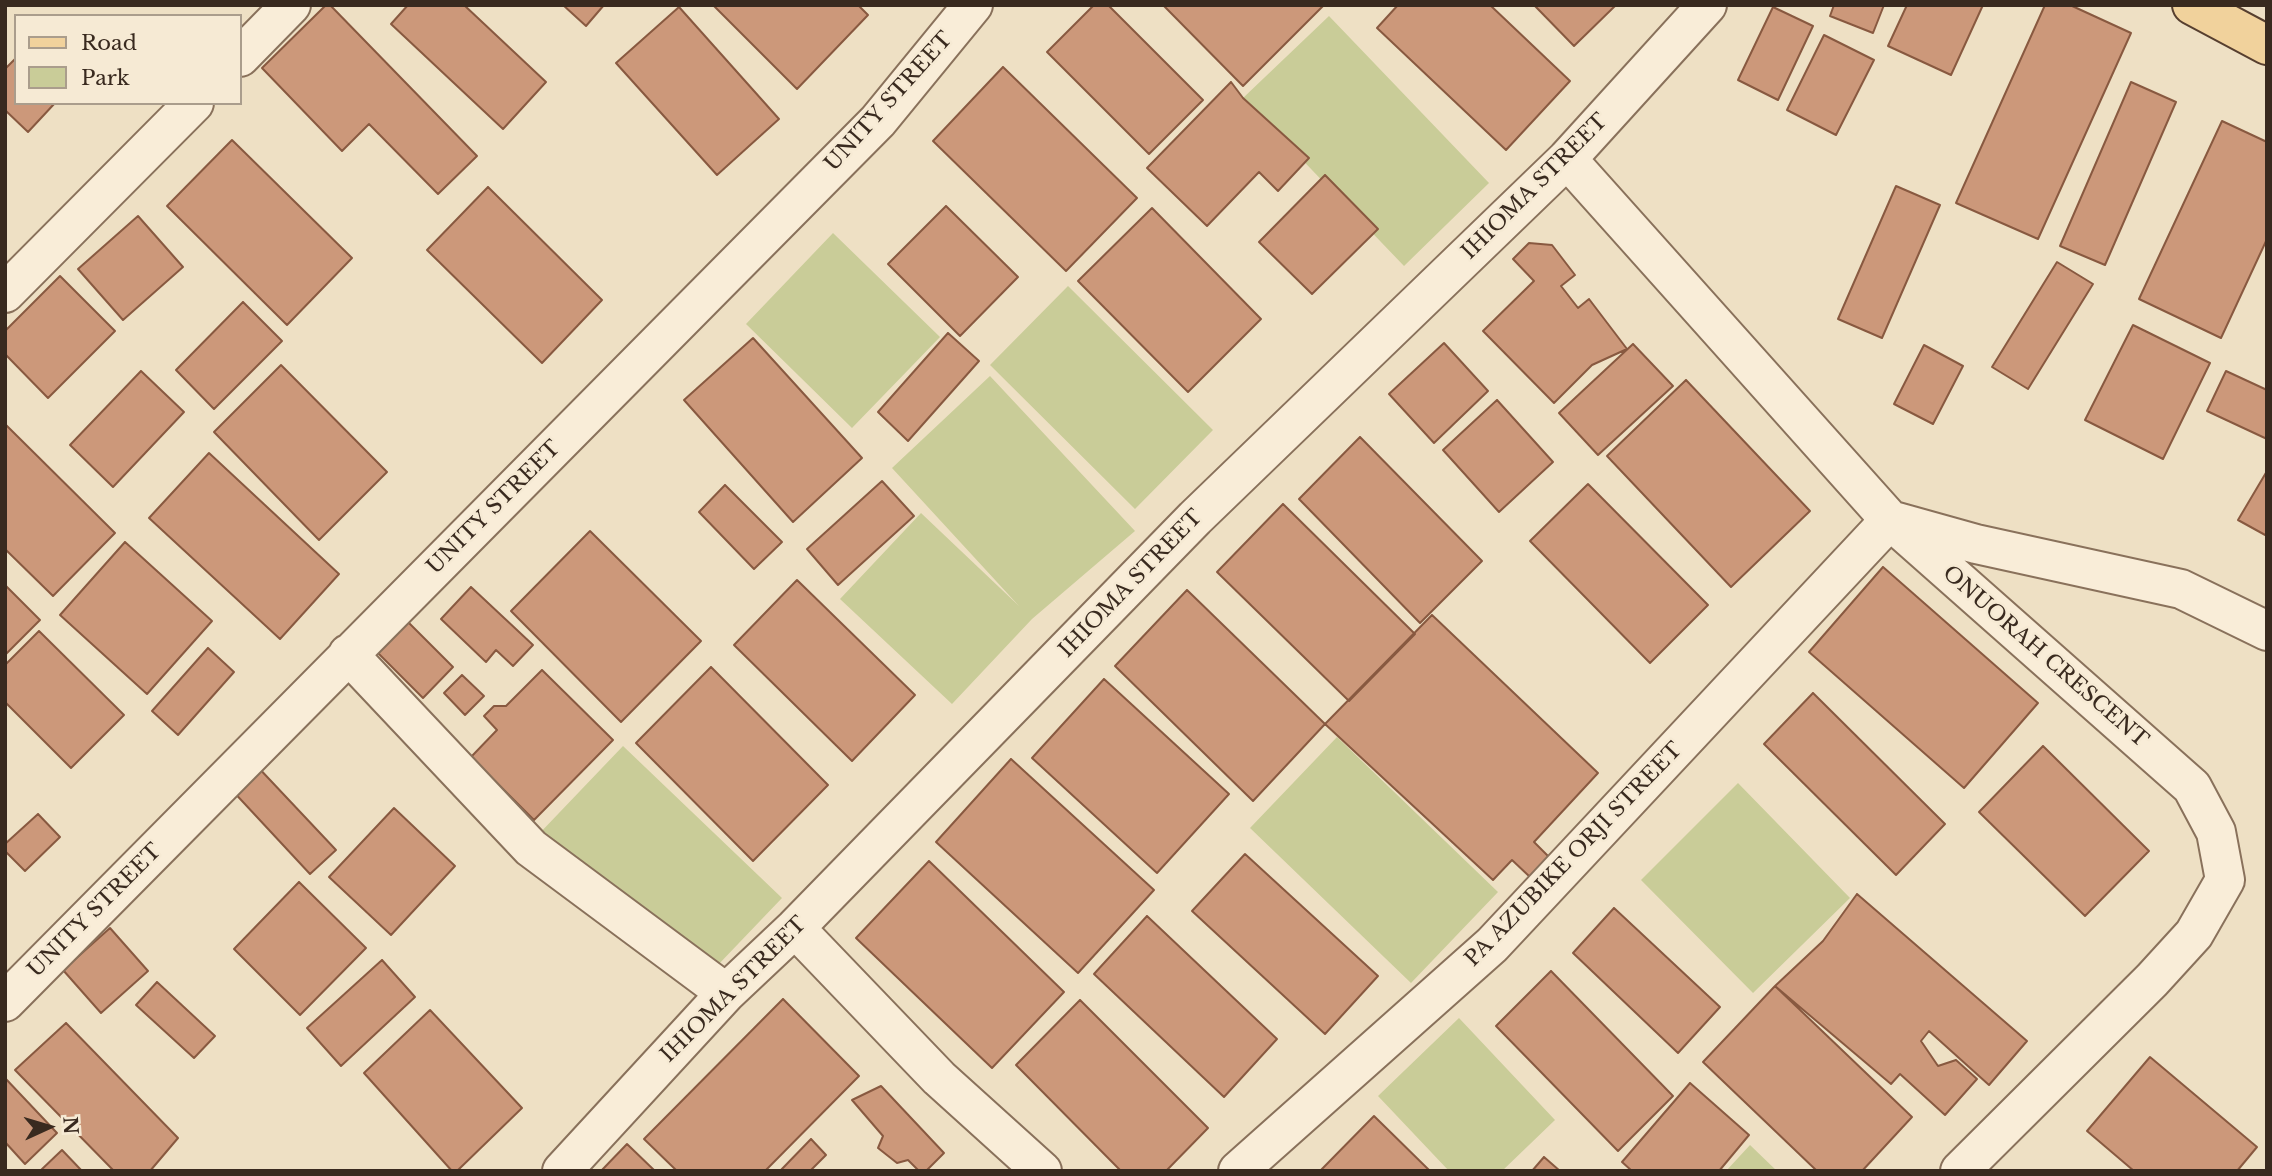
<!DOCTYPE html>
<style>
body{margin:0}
#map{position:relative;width:2272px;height:1176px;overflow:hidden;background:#eee0c4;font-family:"Libre Baskerville",serif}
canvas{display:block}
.frame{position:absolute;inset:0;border:7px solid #392a1f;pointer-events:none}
.legend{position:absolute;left:14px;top:14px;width:228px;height:91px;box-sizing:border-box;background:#f6ead4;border:2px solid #aa9d8c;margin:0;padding:9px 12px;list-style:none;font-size:21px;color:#392a1f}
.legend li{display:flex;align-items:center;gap:14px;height:35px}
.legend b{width:35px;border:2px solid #aa9d8c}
.north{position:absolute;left:14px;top:1092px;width:70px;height:70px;-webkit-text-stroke:5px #f6ead4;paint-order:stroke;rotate:86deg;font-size:19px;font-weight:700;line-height:28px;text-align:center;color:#392a1f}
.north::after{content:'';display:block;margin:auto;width:24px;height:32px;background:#392a1f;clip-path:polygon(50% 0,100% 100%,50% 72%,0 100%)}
</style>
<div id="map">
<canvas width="2272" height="1176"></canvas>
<div class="frame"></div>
<ul class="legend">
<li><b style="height:9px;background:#f1d29c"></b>Road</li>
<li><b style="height:19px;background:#c9cc98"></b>Park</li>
</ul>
<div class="north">N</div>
</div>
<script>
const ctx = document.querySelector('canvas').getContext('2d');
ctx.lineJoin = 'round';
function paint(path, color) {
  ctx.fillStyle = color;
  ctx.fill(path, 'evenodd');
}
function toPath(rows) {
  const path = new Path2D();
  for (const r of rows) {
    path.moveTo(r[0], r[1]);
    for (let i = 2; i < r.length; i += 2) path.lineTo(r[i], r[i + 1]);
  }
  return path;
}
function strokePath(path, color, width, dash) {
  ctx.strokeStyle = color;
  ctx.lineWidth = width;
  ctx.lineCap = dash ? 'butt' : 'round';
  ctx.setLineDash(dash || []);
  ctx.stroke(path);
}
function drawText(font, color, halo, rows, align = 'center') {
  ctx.font = font + ' "Libre Baskerville",serif';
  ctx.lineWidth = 5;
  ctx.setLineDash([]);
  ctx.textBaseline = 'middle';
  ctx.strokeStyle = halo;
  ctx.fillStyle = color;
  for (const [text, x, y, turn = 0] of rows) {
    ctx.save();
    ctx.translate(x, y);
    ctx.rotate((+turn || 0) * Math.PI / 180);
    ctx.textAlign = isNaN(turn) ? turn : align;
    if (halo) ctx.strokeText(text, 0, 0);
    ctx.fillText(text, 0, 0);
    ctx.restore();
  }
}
paint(toPath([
 [1329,16,1489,183,1404,266,1243,98],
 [833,233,940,337,852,428,746,324],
 [1068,286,1213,430,1135,509,990,365],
 [990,376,1135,531,1032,619,952,704,840,599,921,513,1019,606,892,468],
 [1337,737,1498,892,1411,983,1250,828],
 [623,746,782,898,695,989,537,836],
 [1738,783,1850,898,1753,993,1641,880],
 [1459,1018,1555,1120,1502,1171,1449,1171,1378,1096],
 [1750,1145,1777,1171,1726,1171]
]), '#c9cc98');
const building = toPath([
 [326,5,330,5,477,156,438,194,369,124,342,151,262,68,326,5],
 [408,5,464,5,546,82,503,129,391,24,408,5],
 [563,5,604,5,586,26,563,5],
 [713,5,858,5,868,15,797,89,713,5],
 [1094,5,1108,5,1203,100,1149,154,1047,52,1094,5],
 [1163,5,1324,5,1243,86,1163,5],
 [1398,5,1490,5,1570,81,1506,150,1377,28,1398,5],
 [1534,5,1616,5,1574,46,1534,5],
 [1834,5,1884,5,1873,33,1830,16,1834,5],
 [1907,5,1983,5,1951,75,1888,46,1907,5],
 [2045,5,2070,5,2131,33,2038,239,1956,203,2045,5],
 [679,7,779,119,717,175,616,63,679,7],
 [1773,7,1813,26,1778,100,1738,80,1773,7],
 [1824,35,1874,60,1836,135,1787,110,1824,35],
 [16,58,16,103,55,103,28,132,5,110,5,69,16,58],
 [1003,67,1137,198,1066,271,933,141,1003,67],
 [1231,82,1243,98,1309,158,1278,191,1259,172,1207,226,1147,168,1231,82],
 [2131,82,2176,102,2105,265,2060,246,2131,82],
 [2222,121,2267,142,2267,239,2221,338,2139,299,2222,121],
 [232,140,352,258,287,325,167,206,232,140],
 [1325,175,1378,229,1312,294,1259,242,1325,175],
 [1896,186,1940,205,1882,338,1838,319,1896,186],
 [488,187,602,300,542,363,427,250,488,187],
 [946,206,1018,277,960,336,888,264,946,206],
 [1152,208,1261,319,1188,392,1078,281,1152,208],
 [138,216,183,267,123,320,78,269,138,216],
 [1529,243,1552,245,1575,275,1561,286,1578,308,1589,299,1627,349,1592,365,1554,403,1483,331,1534,281,1513,259,1529,243],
 [2057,262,2093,284,2028,389,1992,367,2057,262],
 [60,276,115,331,48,398,5,354,5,331,60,276],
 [243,302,282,341,214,409,176,370,243,302],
 [2133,325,2210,363,2163,459,2085,420,2133,325],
 [948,333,979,361,908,441,878,412,948,333],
 [753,338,862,458,793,522,684,400,753,338],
 [1444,343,1488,391,1434,443,1389,394,1444,343],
 [1633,344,1673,386,1598,455,1559,413,1633,344],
 [1924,345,1963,366,1933,424,1894,404,1924,345],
 [281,365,387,472,319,540,214,432,281,365],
 [141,371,184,412,113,487,70,445,141,371],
 [2226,371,2267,390,2267,439,2207,411,2226,371],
 [1686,380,1810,511,1731,587,1607,456,1686,380],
 [1497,400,1553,462,1499,512,1443,450,1497,400],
 [5,424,115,533,53,596,5,549,5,424],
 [1360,437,1482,561,1420,623,1299,499,1360,437],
 [209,453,339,574,280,639,149,518,209,453],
 [2267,471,2267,536,2238,520,2267,471],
 [882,481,914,516,838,585,807,549,882,481],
 [1588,484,1708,605,1650,663,1530,541,1588,484],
 [725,485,782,542,754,569,699,512,725,485],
 [1283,504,1415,634,1349,701,1217,572,1283,504],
 [590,531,701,641,621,722,511,611,590,531],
 [125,542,212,621,147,694,60,615,125,542],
 [1883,567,2038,703,1964,788,1809,652,1883,567],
 [797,580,915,695,852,761,734,645,797,580],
 [5,585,40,620,5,655,5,585],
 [471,587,533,645,513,666,496,650,486,662,441,619,471,587],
 [1187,590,1325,724,1253,801,1115,666,1187,590],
 [401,615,453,667,423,698,371,646,401,615],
 [1432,615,1598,773,1534,842,1549,857,1530,877,1512,860,1493,880,1325,724,1432,615],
 [39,631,124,715,71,768,5,702,5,665,39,631],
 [208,648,234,672,178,735,152,711,208,648],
 [711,667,828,785,753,861,636,743,711,667],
 [542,670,613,740,534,820,471,757,497,730,484,716,494,706,506,706,542,670],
 [462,675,484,696,465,715,444,693,462,675],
 [1104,679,1229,794,1157,873,1032,758,1104,679],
 [1813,693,1945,824,1896,875,1764,744,1813,693],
 [2043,746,2149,851,2085,916,1979,812,2043,746],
 [1011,759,1154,890,1078,973,936,842,1011,759],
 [255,764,336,850,310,874,230,788,255,764],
 [394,808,455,866,391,935,329,877,394,808],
 [38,814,60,837,25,871,5,851,5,844,38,814],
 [1245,854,1378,976,1325,1034,1192,911,1245,854],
 [929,861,1064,992,992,1068,856,938,929,861],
 [299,882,366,948,300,1015,234,949,299,882],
 [1857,894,2027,1041,1989,1085,1929,1031,1921,1041,1938,1066,1956,1060,1977,1079,1945,1115,1900,1074,1891,1084,1775,986,1823,941,1857,894],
 [1614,908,1720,1007,1678,1053,1573,953,1614,908],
 [1147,916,1277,1039,1224,1097,1094,974,1147,916],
 [110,928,148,971,101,1013,63,970,110,928],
 [382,960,415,997,341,1066,307,1028,382,960],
 [1551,971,1673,1096,1618,1151,1496,1026,1551,971],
 [157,982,215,1036,194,1058,136,1005,157,982],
 [1775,986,1912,1117,1862,1171,1817,1171,1703,1062,1775,986],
 [783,999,859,1076,765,1171,677,1171,644,1139,783,999],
 [1080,1000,1208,1128,1166,1171,1121,1171,1016,1065,1080,1000],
 [430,1010,522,1108,457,1171,452,1171,364,1073,430,1010],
 [66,1023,178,1138,150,1171,114,1171,15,1070,66,1023],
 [2150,1057,2257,1147,2237,1171,2134,1171,2087,1131,2150,1057],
 [5,1078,57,1133,25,1164,5,1142,5,1078],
 [1690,1083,1749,1135,1719,1171,1632,1171,1622,1162,1690,1083],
 [881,1086,944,1153,926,1171,919,1171,908,1160,897,1163,878,1148,883,1136,852,1100,881,1086],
 [1374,1116,1430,1171,1320,1171,1374,1116],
 [811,1139,826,1155,810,1171,780,1171,811,1139],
 [627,1144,655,1171,601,1171,627,1144],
 [62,1150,82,1171,40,1171,62,1150],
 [1544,1157,1560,1171,1532,1171,1544,1157]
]);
paint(building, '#cc987a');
strokePath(building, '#885940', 2);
const street = toPath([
 [240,57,291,5],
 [1567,159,1890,520,2192,787,2216,832,2225,880,2194,934,2152,980,1960,1171],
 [5,293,194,103],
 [348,654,531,848,726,993],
 [795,928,939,1078,1042,1171],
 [5,1002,878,121,973,5],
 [562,1171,726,993,795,928,1195,518,1567,159,1707,5],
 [1238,1171,1492,945,1890,520,1976,544,2181,589,2267,631]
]);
const primary = toPath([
 [2192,5,2267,45]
]);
strokePath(street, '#89715b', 42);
strokePath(primary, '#573f2f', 42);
strokePath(street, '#f9edd8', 38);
strokePath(primary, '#f1d29c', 38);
drawText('21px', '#392a1f', '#f6ead4', [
 ["UNITY STREET",889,102,-48],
 ["IHIOMA STREET",1535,187,-45],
 ["UNITY STREET",494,508,-45],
 ["IHIOMA STREET",1131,584,-46],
 ["ONUORAH CRESCENT",2045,657,41],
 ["PA AZUBIKE ORJI STREET",1574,855,-46],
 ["UNITY STREET",95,911,-45],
 ["IHIOMA STREET",734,990,-45]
]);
</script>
